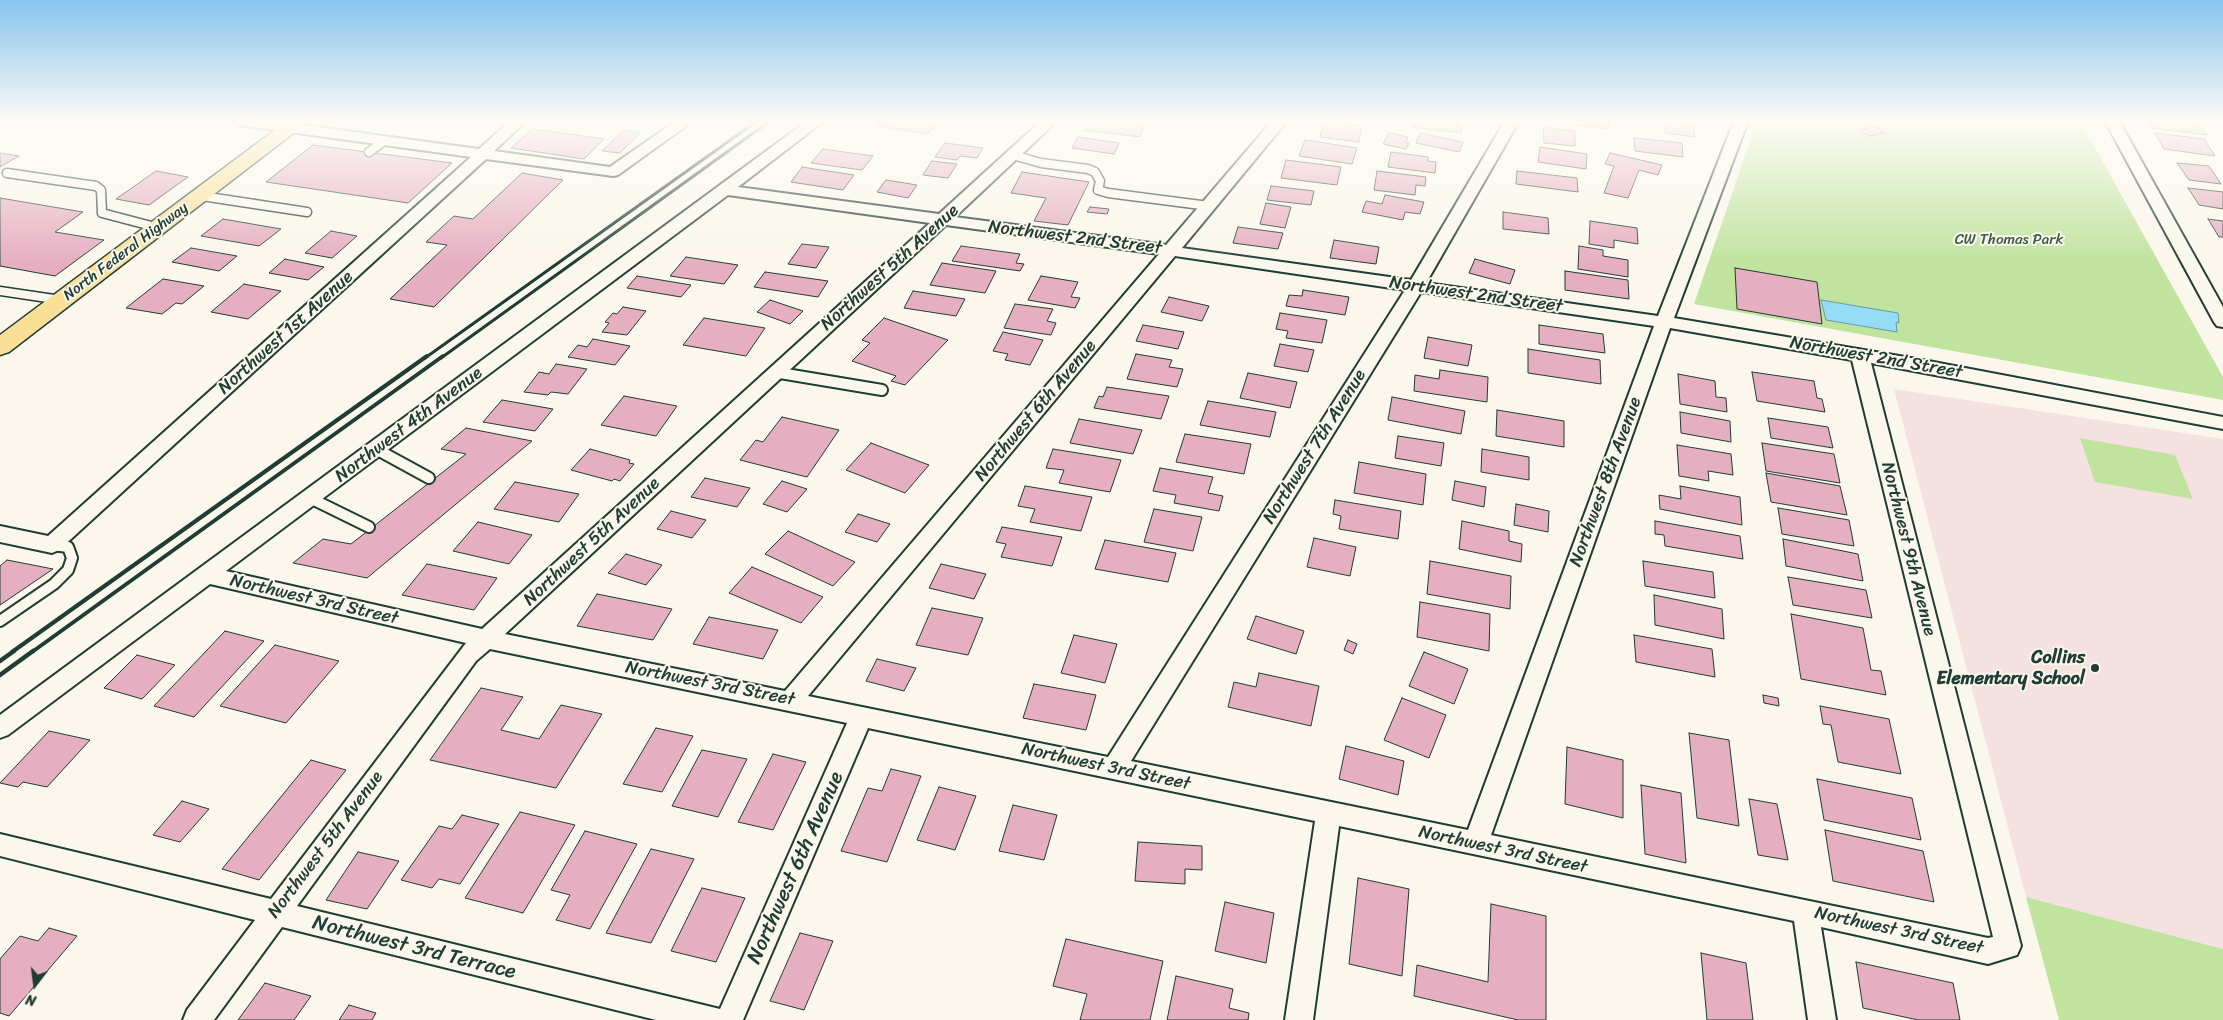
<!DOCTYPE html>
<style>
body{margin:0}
#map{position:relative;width:2223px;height:1020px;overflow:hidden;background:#fbf7ec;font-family:Sriracha,sans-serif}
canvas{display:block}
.north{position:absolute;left:10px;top:960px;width:50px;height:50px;-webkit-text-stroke:4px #fbf7ec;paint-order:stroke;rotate:195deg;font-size:14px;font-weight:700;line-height:20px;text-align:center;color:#1f3d34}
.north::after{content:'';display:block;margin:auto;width:18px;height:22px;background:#1f3d34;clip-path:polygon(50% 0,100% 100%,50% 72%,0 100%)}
</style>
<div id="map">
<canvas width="2223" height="1020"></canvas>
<div class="north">N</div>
</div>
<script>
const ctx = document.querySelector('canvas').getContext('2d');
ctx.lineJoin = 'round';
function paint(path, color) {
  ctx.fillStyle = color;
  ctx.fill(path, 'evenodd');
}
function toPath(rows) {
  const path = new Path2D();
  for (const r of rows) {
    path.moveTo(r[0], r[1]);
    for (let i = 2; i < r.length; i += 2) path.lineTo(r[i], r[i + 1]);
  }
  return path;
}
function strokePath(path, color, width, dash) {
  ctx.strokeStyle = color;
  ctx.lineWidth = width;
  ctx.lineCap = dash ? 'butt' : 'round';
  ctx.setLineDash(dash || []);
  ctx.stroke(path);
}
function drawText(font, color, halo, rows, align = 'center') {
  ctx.font = font + ' Sriracha,sans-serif';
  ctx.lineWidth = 4;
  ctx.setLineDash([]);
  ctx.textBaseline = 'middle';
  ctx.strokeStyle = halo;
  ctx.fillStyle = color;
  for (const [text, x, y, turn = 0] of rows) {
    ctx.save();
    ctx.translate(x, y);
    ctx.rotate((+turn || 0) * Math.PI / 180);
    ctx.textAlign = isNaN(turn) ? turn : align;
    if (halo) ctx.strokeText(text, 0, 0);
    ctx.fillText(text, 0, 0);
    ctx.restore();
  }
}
paint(toPath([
 [1894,389,2223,439,2223,949,2026,897]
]), '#f5e1df');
paint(toPath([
 [1757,121,2080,121,2223,377,2223,400,1694,304],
 [2080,438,2175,455,2193,499,2095,482],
 [2026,897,2223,949,2223,1020,2059,1020]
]), '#c0e39d');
const water = toPath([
 [1821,300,1898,313,1899,323,1896,322,1897,332,1826,320,1821,300]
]);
paint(water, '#95dcf7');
strokePath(water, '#669ca9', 1);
const building = toPath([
 [879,121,937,121,928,134,876,126,879,121],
 [1102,121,1146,121,1140,137,1083,130,1087,122,1101,124,1102,121],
 [1193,121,1228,121,1227,126,1193,121],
 [1324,121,1362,126,1359,142,1320,137,1324,121],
 [1413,121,1458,121,1457,127,1462,127,1461,133,1412,127,1413,121],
 [1557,121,1608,121,1609,129,1557,123,1557,121],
 [2148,121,2192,121,2195,127,2202,127,2207,135,2151,128,2148,121],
 [1664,122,1693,125,1695,137,1665,133,1664,122],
 [1543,127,1575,131,1575,146,1544,143,1543,127],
 [1876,127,1885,133,1868,136,1859,130,1876,127],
 [532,129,604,139,584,159,511,148,532,129],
 [624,130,641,132,620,153,602,151,624,130],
 [1389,133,1408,137,1406,143,1409,143,1406,149,1383,144,1389,133],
 [1420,133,1463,142,1459,152,1416,143,1420,133],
 [2155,133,2204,139,2215,156,2164,149,2155,133],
 [1078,137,1119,143,1114,154,1072,148,1078,137],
 [1634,138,1682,143,1683,157,1635,151,1634,138],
 [1305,140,1357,148,1352,164,1299,156,1305,140],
 [945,143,983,148,977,158,960,156,957,160,935,157,945,143],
 [313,145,452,163,408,203,266,182,313,145],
 [1540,147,1587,154,1586,169,1538,162,1540,147],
 [823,149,873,156,862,170,811,163,823,149],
 [1391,152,1428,157,1428,161,1436,162,1435,173,1388,167,1391,152],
 [0,153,19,156,0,167,0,153],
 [1610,153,1662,165,1658,175,1639,170,1628,198,1604,193,1614,166,1605,164,1610,153],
 [1286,160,1341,167,1337,185,1281,178,1286,160],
 [932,161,957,164,948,178,923,175,932,161],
 [2177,163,2209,166,2221,184,2189,180,2177,163],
 [802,167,854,175,843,190,791,182,802,167],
 [156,171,188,177,149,205,116,199,156,171],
 [1377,171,1426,177,1425,186,1416,185,1415,195,1374,190,1377,171],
 [1517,171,1577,178,1578,192,1516,184,1517,171],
 [1022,172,1089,182,1068,225,1034,221,1046,198,1011,193,1022,172],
 [522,173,563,180,434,307,390,299,447,245,426,242,454,216,473,219,522,173],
 [886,180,917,185,908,198,877,192,886,180],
 [1271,186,1314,191,1311,205,1267,200,1271,186],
 [2188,188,2223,192,2223,209,2199,205,2188,188],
 [1385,195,1424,202,1420,214,1405,212,1403,220,1362,212,1366,201,1382,204,1385,195],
 [0,198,83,212,55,232,104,240,55,276,0,266,0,198],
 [1266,203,1291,207,1285,228,1260,224,1266,203],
 [1090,207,1109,209,1107,214,1087,212,1090,207],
 [1503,212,1548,218,1549,234,1503,229,1503,212],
 [223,219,281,229,259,246,201,236,223,219],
 [2208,219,2223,221,2223,237,2219,237,2208,219],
 [1590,221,1637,228,1638,244,1614,240,1614,248,1589,244,1590,221],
 [1238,227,1283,233,1278,249,1233,243,1238,227],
 [331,231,357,236,332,258,305,253,331,231],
 [1334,240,1379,247,1376,264,1330,258,1334,240],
 [802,244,829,247,816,268,788,264,802,244],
 [961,246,1020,254,1016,263,1024,264,1020,271,952,261,961,246],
 [1579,246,1603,250,1603,256,1628,260,1628,277,1578,269,1579,246],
 [191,248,237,256,219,271,172,262,191,248],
 [686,257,738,265,724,284,670,276,686,257],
 [285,259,324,267,308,280,269,273,285,259],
 [1475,259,1515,270,1510,284,1469,273,1475,259],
 [942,263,996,271,985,293,930,285,942,263],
 [1735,268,1817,282,1822,324,1737,309,1735,268],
 [1565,271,1628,280,1629,299,1565,290,1565,271],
 [765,272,828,281,818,297,754,287,765,272],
 [637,276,691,285,681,297,627,288,637,276],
 [1041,276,1078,282,1071,297,1080,298,1075,308,1028,300,1041,276],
 [163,279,204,286,182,304,176,303,162,314,126,308,163,279],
 [244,284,281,291,248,319,211,312,244,284],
 [1303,290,1349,297,1345,315,1286,306,1289,295,1302,296,1303,290],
 [913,291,965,299,956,316,904,308,913,291],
 [1169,297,1209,306,1202,321,1161,312,1169,297],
 [770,300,803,311,790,324,757,312,770,300],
 [1015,304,1053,309,1047,321,1056,323,1051,335,1004,328,1015,304],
 [623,307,646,311,627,335,602,332,609,323,605,322,613,313,617,314,623,307],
 [1280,313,1327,320,1322,343,1286,338,1288,331,1276,329,1280,313],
 [704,318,765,328,746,356,683,345,704,318],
 [884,318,948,340,905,385,891,381,896,376,852,361,870,343,862,340,884,318],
 [1143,325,1184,332,1178,349,1136,341,1143,325],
 [1539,325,1603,334,1605,353,1539,344,1539,325],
 [1003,332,1043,340,1030,365,1005,360,1008,354,993,351,1003,332],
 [1428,337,1472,345,1468,366,1424,358,1428,337],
 [593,339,630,346,615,365,568,357,578,345,587,347,593,339],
 [1280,344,1314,350,1308,372,1274,366,1280,344],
 [1528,349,1600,360,1601,384,1528,373,1528,349],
 [1136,354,1172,360,1169,367,1183,369,1177,387,1127,379,1136,354],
 [556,364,587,369,568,394,551,392,548,395,524,392,539,372,549,374,556,364],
 [1440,370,1488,377,1487,402,1414,391,1415,375,1439,379,1440,370],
 [1752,372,1814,381,1817,398,1822,399,1825,412,1757,401,1752,372],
 [1248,373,1297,382,1290,408,1240,398,1248,373],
 [1678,374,1715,381,1716,397,1726,398,1727,412,1680,404,1678,374],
 [1107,387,1169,396,1161,419,1094,408,1099,396,1103,397,1107,387],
 [624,396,677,406,656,436,601,425,624,396],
 [1392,397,1465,411,1461,434,1388,420,1392,397],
 [502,400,553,409,535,431,483,422,502,400],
 [1208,401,1276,412,1270,437,1200,425,1208,401],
 [1497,410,1564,421,1564,447,1496,436,1497,410],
 [1680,412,1730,421,1731,442,1681,433,1680,412],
 [782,417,839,430,807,477,740,460,756,440,763,442,782,417],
 [1768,418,1828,427,1833,448,1771,438,1768,418],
 [1079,419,1142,430,1133,454,1070,443,1079,419],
 [466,428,532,441,367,578,293,563,323,539,351,544,466,454,441,449,466,428],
 [1185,434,1251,444,1244,474,1176,462,1185,434],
 [1398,436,1444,443,1441,466,1395,458,1398,436],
 [871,443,929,465,905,493,846,470,871,443],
 [1762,443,1834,454,1840,483,1766,471,1762,443],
 [1677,445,1731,454,1733,475,1708,471,1709,481,1679,476,1677,445],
 [590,449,630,460,629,463,634,464,620,481,614,479,612,481,571,470,590,449],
 [1053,449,1121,460,1110,492,1059,483,1064,470,1046,468,1053,449],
 [1482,449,1529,457,1529,480,1481,472,1482,449],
 [1359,462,1426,474,1423,505,1354,493,1359,462],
 [1160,468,1213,477,1208,493,1223,496,1219,511,1174,503,1176,495,1153,491,1160,468],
 [1766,473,1840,486,1847,515,1771,502,1766,473],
 [705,478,750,488,737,507,691,497,705,478],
 [782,481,807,489,787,512,763,504,782,481],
 [1455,481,1486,487,1484,507,1452,500,1455,481],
 [515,482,579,494,559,522,494,509,515,482],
 [1025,486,1092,497,1081,531,1030,522,1035,509,1018,506,1025,486],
 [1680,486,1740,497,1742,525,1660,509,1659,495,1681,499,1680,486],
 [1335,500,1401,511,1398,539,1339,529,1341,516,1333,514,1335,500],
 [1516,504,1549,511,1548,532,1514,525,1516,504],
 [1778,508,1849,520,1854,546,1782,534,1778,508],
 [1154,509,1202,517,1193,551,1144,542,1154,509],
 [671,511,706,520,692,538,657,529,671,511],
 [858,514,890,524,877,542,845,532,858,514],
 [1462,521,1509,531,1509,541,1522,544,1521,562,1459,549,1462,521],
 [1655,521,1740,536,1743,559,1665,546,1664,535,1655,534,1655,521],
 [478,522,532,535,509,564,453,551,478,522],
 [1002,527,1062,537,1052,566,1001,557,1006,544,996,542,1002,527],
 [788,531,855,562,833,586,765,554,788,531],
 [1314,538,1356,547,1350,576,1307,567,1314,538],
 [1783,539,1858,554,1863,581,1786,566,1783,539],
 [1105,540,1176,553,1168,582,1095,569,1105,540],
 [626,554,662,565,646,585,608,573,626,554],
 [7,560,53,569,0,605,0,566,7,560],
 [1430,561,1511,576,1510,609,1427,594,1430,561],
 [1643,561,1713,572,1715,598,1645,586,1643,561],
 [427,564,497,578,474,610,402,595,427,564],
 [941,564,986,574,974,599,929,588,941,564],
 [752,567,823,597,801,623,729,593,752,567],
 [1788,577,1866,590,1872,618,1793,605,1788,577],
 [597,594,672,609,653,640,577,626,597,594],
 [1654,595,1722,609,1724,639,1655,625,1654,595],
 [1420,602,1490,614,1489,651,1417,637,1420,602],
 [932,608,983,618,968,655,916,645,932,608],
 [1791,614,1863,628,1871,670,1881,671,1886,695,1801,679,1791,614],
 [1256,616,1304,631,1296,654,1247,639,1256,616],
 [709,617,778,630,763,659,693,644,709,617],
 [225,631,264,641,194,717,154,706,225,631],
 [1074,635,1117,644,1105,683,1061,673,1074,635],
 [1634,635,1712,649,1715,677,1636,662,1634,635],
 [1348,640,1357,644,1353,654,1344,650,1348,640],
 [275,645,339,661,286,723,220,706,275,645],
 [1424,652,1468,669,1454,704,1409,686,1424,652],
 [137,655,175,665,142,699,104,688,137,655],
 [877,659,916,668,904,691,866,681,877,659],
 [1259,673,1319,686,1311,726,1228,707,1234,682,1256,687,1259,673],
 [1034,684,1096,695,1086,730,1023,718,1034,684],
 [481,688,523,697,501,730,539,739,561,705,602,714,556,788,430,760,481,688],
 [1763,695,1778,698,1779,706,1764,703,1763,695],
 [1402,698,1446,715,1429,758,1384,740,1402,698],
 [1820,706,1889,719,1901,774,1838,762,1831,725,1823,724,1820,706],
 [656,728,693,736,662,792,623,784,656,728],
 [49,731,90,740,47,787,23,782,18,787,0,783,49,731],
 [1689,733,1729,740,1739,826,1697,818,1689,733],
 [1346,746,1404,761,1398,795,1339,779,1346,746],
 [1567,747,1623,760,1623,818,1565,804,1567,747],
 [702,750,747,759,718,817,672,806,702,750],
 [773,754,806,762,773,830,738,822,773,754],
 [311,760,346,770,259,880,222,869,311,760],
 [891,769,921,776,887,862,841,851,868,788,882,791,891,769],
 [1817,779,1912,798,1921,840,1824,820,1817,779],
 [1641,785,1681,793,1686,863,1645,854,1641,785],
 [939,787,976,796,955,850,917,840,939,787],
 [1749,799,1777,804,1788,860,1758,855,1749,799],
 [182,801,209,809,180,842,153,835,182,801],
 [1013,805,1057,815,1044,860,999,851,1013,805],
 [520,812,575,825,523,913,465,898,520,812],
 [462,815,499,824,460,884,439,879,432,888,401,880,439,826,452,829,462,815],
 [1825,830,1923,851,1934,902,1833,881,1825,830],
 [585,831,637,844,590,929,556,920,570,895,551,890,585,831],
 [1138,842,1202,846,1202,870,1185,869,1185,884,1135,881,1138,842],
 [651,849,694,859,651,943,606,933,651,849],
 [358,852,399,861,367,909,326,900,358,852],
 [1358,878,1409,889,1402,976,1349,964,1358,878],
 [702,888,745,898,716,962,671,951,702,888],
 [1225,902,1274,913,1266,963,1215,951,1225,902],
 [1491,904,1546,916,1546,1020,1518,1020,1414,996,1417,965,1488,982,1491,904],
 [49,928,77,936,9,1016,0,1013,0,959,20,936,38,941,49,928],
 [800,933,833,941,804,1010,770,1001,800,933],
 [1066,939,1163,961,1150,1020,1080,1020,1087,994,1053,986,1066,939],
 [1701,953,1746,963,1753,1020,1707,1020,1701,953],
 [1856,962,1953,983,1960,1020,1918,1020,1863,1008,1856,962],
 [1176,976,1233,989,1229,1008,1249,1013,1248,1020,1167,1020,1176,976],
 [265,983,311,996,294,1020,238,1020,265,983],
 [349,1005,376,1013,372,1020,339,1020,349,1005]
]);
paint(building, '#e6aec1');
strokePath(building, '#1f3d34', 1);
const serviceFar1 = toPath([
 [369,152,384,141],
 [1013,155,1041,163,1088,169,1095,172,1100,181,1098,190,1108,193,1209,206],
 [7,173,96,186,101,190,102,213,159,228],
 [202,196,307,212],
 [0,291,61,300]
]);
const service = toPath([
 [774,372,882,390],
 [376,449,429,478],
 [310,498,369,527],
 [0,621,54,584,68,570,72,558,68,547,52,545]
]);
const minor = toPath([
 [232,121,273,121,479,149,510,121,526,121,494,151,610,167,676,121,693,121,618,175,613,176,486,159,59,550,52,553,0,542,0,526,48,536,471,157,239,125,232,121],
 [807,121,824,121,738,187,939,214,1041,121,1057,121,955,217,1166,245,1272,121,1287,121,1182,248,1411,280,1505,121,1519,121,1426,283,1658,316,1734,121,1748,121,1674,318,1923,360,2223,417,2223,429,1871,363,2021,946,2017,955,1988,964,1821,927,1836,1020,1808,1020,1794,921,1339,826,1313,1020,1285,1020,1315,821,868,728,743,1020,656,1020,282,927,214,1020,183,1020,187,1010,255,920,0,856,0,834,271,899,466,643,210,584,8,735,0,738,0,715,807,121],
 [728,195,930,223,482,629,226,571,728,195],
 [946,225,1159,254,785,691,505,634,946,225],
 [1175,256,1405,290,1108,757,808,696,1175,256],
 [1421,292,1654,326,1468,830,1131,761,1421,292],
 [1670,328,1852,360,1993,937,1988,938,1491,835,1670,328],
 [490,649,847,723,720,1009,297,906,476,661,490,649],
 [2105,121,2119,121,2223,307,2223,327,2217,326,2214,322,2105,121]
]);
const primary = toPath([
 [287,121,309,121,9,352,0,355,0,335,287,121]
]);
strokePath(serviceFar1, '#1f3d34', 11);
strokePath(service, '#1f3d34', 14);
strokePath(minor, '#1f3d34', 4);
strokePath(primary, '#1f3d34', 3);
strokePath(serviceFar1, '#fbf7ec', 8);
strokePath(service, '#fbf7ec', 10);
paint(minor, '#fbf7ec');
paint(primary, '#fadf96');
strokePath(toPath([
 [425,358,757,121],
 [441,358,770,121]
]), '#1f3d34', 3);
strokePath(toPath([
 [12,652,427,356],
 [32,652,443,356]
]), '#1f3d34', 4);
strokePath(toPath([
 [0,661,14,651],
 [0,675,33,651]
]), '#1f3d34', 4.5);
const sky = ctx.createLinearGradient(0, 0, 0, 264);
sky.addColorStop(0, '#87c4ee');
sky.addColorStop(0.46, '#fdfbf6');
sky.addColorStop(1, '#fdfbf600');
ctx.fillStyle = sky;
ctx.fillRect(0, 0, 2223, 264);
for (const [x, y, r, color] of [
 [2095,668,5,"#1f3d34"]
]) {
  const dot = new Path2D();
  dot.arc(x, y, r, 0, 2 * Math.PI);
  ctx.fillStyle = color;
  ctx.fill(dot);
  strokePath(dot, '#fbf7ec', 2);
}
drawText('15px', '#3f5e49', '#fbf7ec', [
 ["CW Thomas Park",2009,240]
]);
drawText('15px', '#1f3d34', '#fbf7ec', [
 ["North Federal Highway",126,252,-37]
]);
drawText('18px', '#1f3d34', '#fbf7ec', [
 ["Northwest 2nd Street",1075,238,7],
 ["Northwest 5th Avenue",890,268,-42],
 ["Northwest 2nd Street",1476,295,8],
 ["Northwest 1st Avenue",286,333,-42],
 ["Northwest 2nd Street",1876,358,10],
 ["Northwest 6th Avenue",1036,411,-50],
 ["Northwest 4th Avenue",409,425,-37],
 ["Northwest 7th Avenue",1315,447,-58],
 ["Northwest 8th Avenue",1606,482,-70],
 ["Northwest 5th Avenue",592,542,-43],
 ["Northwest 9th Avenue",1908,549,76],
 ["Northwest 3rd Street",314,600,13],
 ["Northwest 3rd Street",710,684,11],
 ["Northwest 3rd Street",1106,767,12],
 ["Northwest 5th Avenue",326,845,-53],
 ["Northwest 3rd Street",1503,850,12],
 ["Northwest 3rd Street",1899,931,12]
]);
drawText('bold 18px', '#1f3d34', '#fbf7ec', [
 ["Collins",2085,658],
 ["Elementary School",2085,679]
], 'right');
drawText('21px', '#1f3d34', '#fbf7ec', [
 ["Northwest 6th Avenue",796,868,-66],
 ["Northwest 3rd Terrace",414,948,14]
]);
</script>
